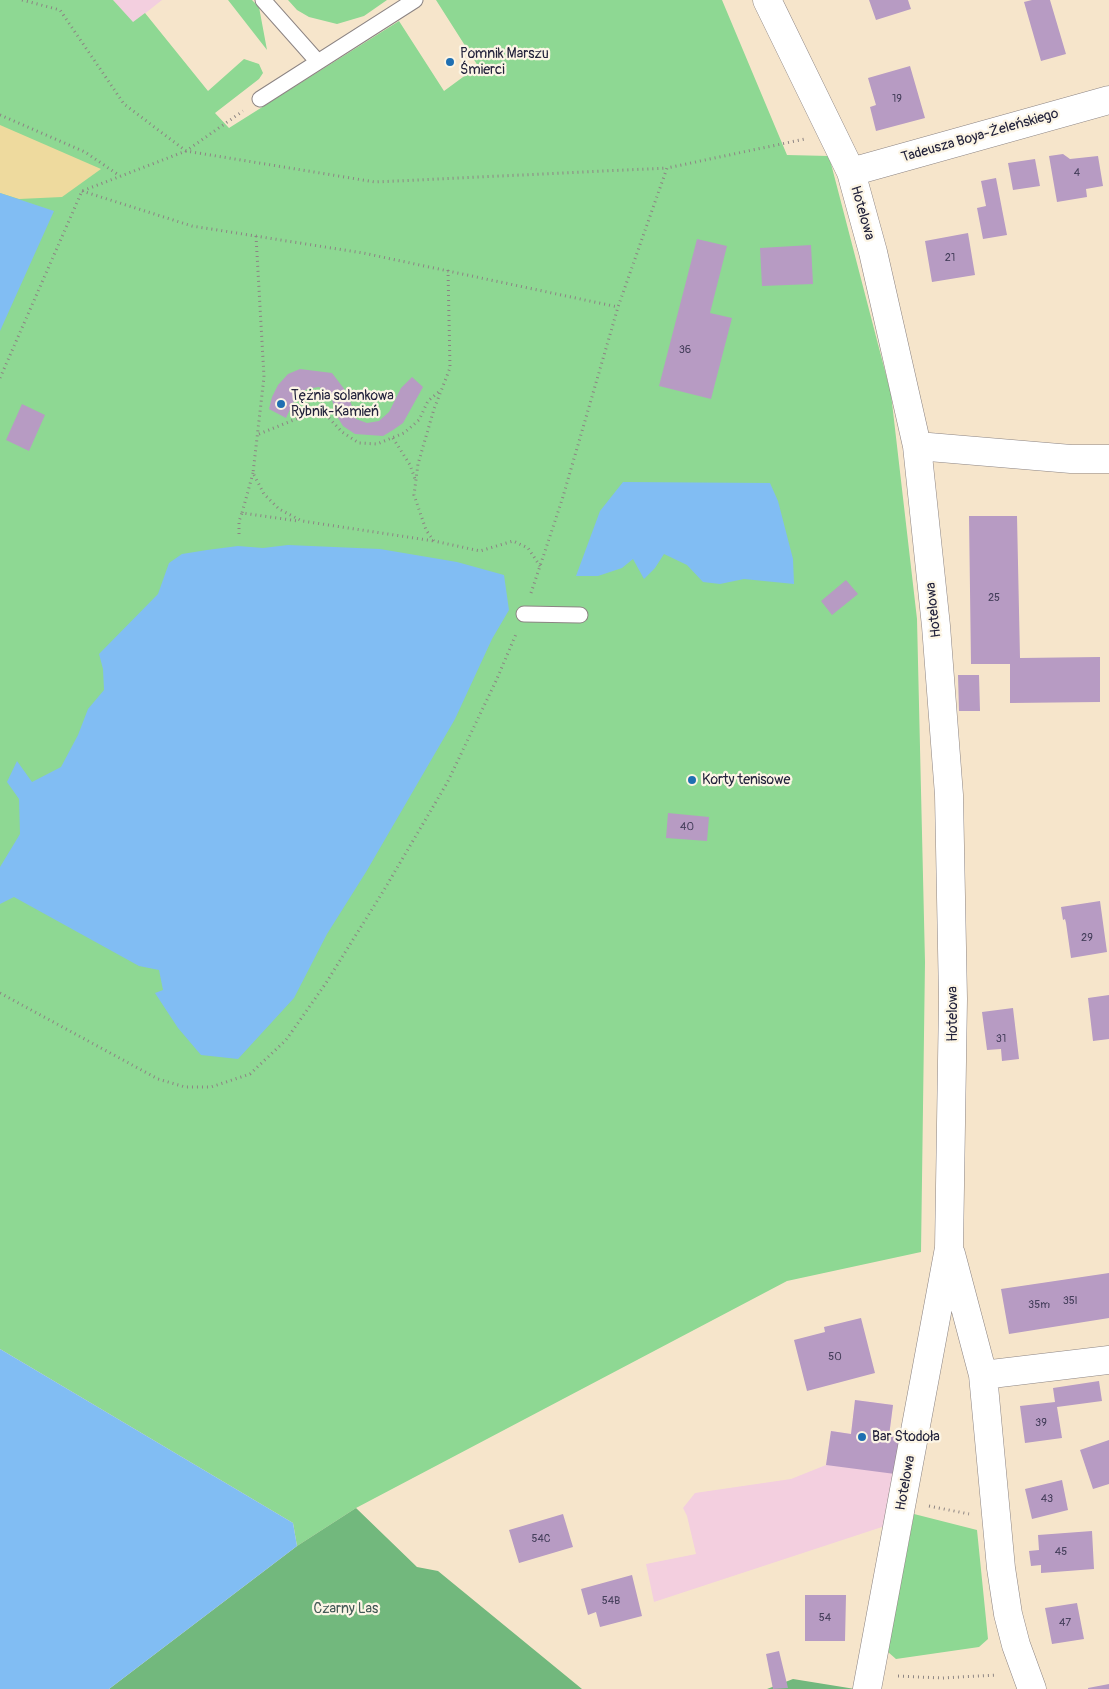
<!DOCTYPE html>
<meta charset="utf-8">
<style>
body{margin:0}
canvas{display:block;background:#f6e5cb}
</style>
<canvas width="1109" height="1689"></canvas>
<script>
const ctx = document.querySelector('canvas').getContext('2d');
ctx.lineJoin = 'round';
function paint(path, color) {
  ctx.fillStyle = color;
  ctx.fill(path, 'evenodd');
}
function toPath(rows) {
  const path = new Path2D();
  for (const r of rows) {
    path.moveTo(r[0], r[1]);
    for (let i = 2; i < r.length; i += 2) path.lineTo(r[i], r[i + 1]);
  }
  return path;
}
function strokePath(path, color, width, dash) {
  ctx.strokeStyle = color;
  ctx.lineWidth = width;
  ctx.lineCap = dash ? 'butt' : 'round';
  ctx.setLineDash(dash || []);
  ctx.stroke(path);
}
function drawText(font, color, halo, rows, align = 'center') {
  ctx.font = font + ' Pangolin,sans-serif';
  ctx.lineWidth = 4.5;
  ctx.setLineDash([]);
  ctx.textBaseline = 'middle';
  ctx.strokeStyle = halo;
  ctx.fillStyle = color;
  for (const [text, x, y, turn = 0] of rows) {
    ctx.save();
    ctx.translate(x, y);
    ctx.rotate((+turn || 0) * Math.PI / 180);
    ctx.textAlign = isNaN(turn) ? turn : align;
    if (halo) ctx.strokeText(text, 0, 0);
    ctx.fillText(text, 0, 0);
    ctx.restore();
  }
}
paint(toPath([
 [113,0,162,0,133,23],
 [855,1400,893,1405,889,1436,900,1438,885,1526,654,1602,646,1564,696,1554,687,1516,683,1508,695,1493,791,1479,826,1465,831,1431,851,1434]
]), '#f3cfdf');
paint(toPath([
 [0,0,113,0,133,22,145,13,208,91,244,59,259,64,263,73,259,79,215,113,229,128,399,21,444,91,478,66,436,0,722,0,787,155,829,156,891,394,917,619,925,962,921,1252,787,1281,356,1508,297,1546,293,1523,0,1349],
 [228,0,252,0,259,7,267,50],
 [288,0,387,0,364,16,337,24,309,17,297,10],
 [914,1514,977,1530,988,1639,979,1647,896,1659,888,1652]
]), '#8ed893');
paint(toPath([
 [356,1508,417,1567,438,1571,582,1689,109,1689,297,1546],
 [793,1679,855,1689,767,1689]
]), '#72b87d');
paint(toPath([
 [0,125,101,169,62,197,19,199,0,193]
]), '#eeda9e');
paint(toPath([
 [0,193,54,211,0,331],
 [623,482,770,483,778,501,793,559,794,584,744,579,720,584,703,582,687,565,664,554,655,568,644,579,633,559,622,568,598,576,576,576,600,511],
 [288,545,380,549,457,562,504,575,509,610,492,639,455,719,366,872,327,934,294,998,238,1059,201,1055,178,1028,155,993,163,990,159,970,139,966,14,897,0,904,0,867,20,834,19,799,7,782,17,761,32,782,61,767,78,735,88,709,104,690,103,669,99,654,158,594,169,563,182,554,207,550,238,546,263,548],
 [0,1349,293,1523,297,1546,109,1689,0,1689]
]), '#81bdf3');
paint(toPath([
 [869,0,908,0,911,9,876,20],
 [1032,0,1050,0,1066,54,1041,61,1024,2],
 [910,66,925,118,876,131,870,107,876,105,868,78],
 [1063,154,1070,159,1098,156,1103,186,1086,189,1087,197,1057,202,1049,156],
 [1035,159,1040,186,1013,190,1008,163],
 [996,178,1007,235,983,239,977,208,986,206,981,181],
 [968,233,975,275,932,282,925,241],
 [697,239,727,246,710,313,732,318,711,399,659,386],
 [811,245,813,284,762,286,760,248],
 [300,369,332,373,348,394,356,419,367,423,379,421,389,412,401,388,412,377,423,387,403,423,393,430,383,436,355,434,343,426,338,418,330,394,319,387,307,389,295,399,286,418,269,409,272,397,278,385,288,374],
 [22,404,45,415,29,451,6,440],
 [969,516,1017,516,1020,658,1100,657,1100,702,1010,703,1010,664,971,664],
 [846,580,858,594,832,615,821,601],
 [958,675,979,675,980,711,959,711],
 [668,813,709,817,707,841,666,838],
 [1100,901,1107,952,1071,958,1066,923,1065,919,1063,920,1061,907],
 [1109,995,1109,1039,1093,1041,1088,998],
 [1013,1008,1019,1059,1002,1061,1001,1049,987,1050,982,1012],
 [1109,1273,1109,1318,1009,1334,1001,1289],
 [861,1318,875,1373,807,1391,794,1340,825,1332,824,1327],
 [1099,1381,1102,1401,1057,1407,1062,1438,1025,1443,1020,1406,1055,1402,1053,1388],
 [855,1400,893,1405,889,1436,900,1438,895,1474,826,1465,831,1431,851,1434],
 [1109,1440,1109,1484,1093,1489,1080,1450],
 [1062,1480,1068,1510,1032,1519,1025,1489],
 [563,1514,573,1547,519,1563,509,1530],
 [1092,1531,1094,1569,1041,1573,1041,1565,1031,1566,1029,1551,1039,1550,1038,1535],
 [632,1575,642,1616,600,1627,596,1612,588,1615,581,1589],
 [805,1595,846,1595,845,1641,805,1641],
 [1077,1603,1084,1639,1052,1644,1045,1608],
 [779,1651,788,1688,773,1689,766,1654],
 [1109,1684,1109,1689,1088,1689,1088,1688]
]), '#b79bc3');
const lane = toPath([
 [263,0,318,62],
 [260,99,415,0],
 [524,614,580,615]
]);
const street = toPath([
 [767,0,851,172,873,252,917,446,936,626,949,795,953,999,949,1248,867,1689],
 [851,172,1109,100],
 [917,446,1071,459,1109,459],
 [951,1254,983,1375,1001,1568,1008,1614,1016,1645,1032,1689],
 [983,1375,1109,1360]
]);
strokePath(lane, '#8c8483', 17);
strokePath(street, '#8c8483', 29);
strokePath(toPath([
 [22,0,60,10,124,104,186,151,375,182,667,168],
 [0,115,85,152,120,176],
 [82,191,192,226,363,253,618,307],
 [256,236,264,377,253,473,264,494,279,509,302,521,434,541],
 [448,270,450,368,434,409,418,464,414,495,426,530,434,541,480,551,513,541,528,548,540,566],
 [0,378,82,191,186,151,243,111],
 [259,434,301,417,310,400,322,401,329,418,342,432,359,443,377,444,404,433,419,420,428,401,441,390],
 [393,438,410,465,415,479],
 [253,473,242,513,298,521],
 [239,534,239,521,242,513],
 [531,593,562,500,618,307,667,168,805,139],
 [0,993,158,1079,185,1087,211,1087,250,1074,286,1040,326,983,384,890,447,783,496,681,516,634],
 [929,1506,969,1514],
 [898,1676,942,1678,997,1675]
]), '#8c8483', 3, [1, 4]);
strokePath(lane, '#fff', 15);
strokePath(street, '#fff', 28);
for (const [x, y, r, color] of [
 [450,62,5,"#1f6fb2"],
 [281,404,5,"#1f6fb2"],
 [692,780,5,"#1f6fb2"],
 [862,1437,5,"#1f6fb2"]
]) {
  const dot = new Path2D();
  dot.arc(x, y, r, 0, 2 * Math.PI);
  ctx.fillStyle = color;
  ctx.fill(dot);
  strokePath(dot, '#fcf5e5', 2);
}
drawText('11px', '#47405d', null, [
 ["19",897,99],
 ["4",1077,173],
 ["21",950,258],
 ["36",685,350],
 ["25",994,598],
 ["40",687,827],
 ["29",1087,938],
 ["31",1001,1039],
 ["35l",1070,1301],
 ["35m",1039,1305],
 ["50",835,1357],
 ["39",1041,1423],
 ["43",1047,1499],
 ["54C",541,1539],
 ["45",1061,1552],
 ["54B",611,1601],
 ["54",825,1618],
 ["47",1065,1623]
]);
drawText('14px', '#22223b', '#fcf5e5', [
 ["Pomnik Marszu",460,54],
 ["Śmierci",460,70],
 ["Tężnia solankowa",291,396],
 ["Rybnik-Kamień",291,412],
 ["Korty tenisowe",702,780],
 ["Bar Stodoła",872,1437]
], 'left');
drawText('14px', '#22223b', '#fcf5e5', [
 ["Tadeusza Boya-Żeleńskiego",980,136,-16],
 ["Hotelowa",862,213,74],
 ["Hotelowa",934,610,-96],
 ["Hotelowa",953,1014,-90],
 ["Hotelowa",906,1483,-80]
]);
drawText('14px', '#425955', '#fcf5e5', [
 ["Czarny Las",346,1609]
]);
</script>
